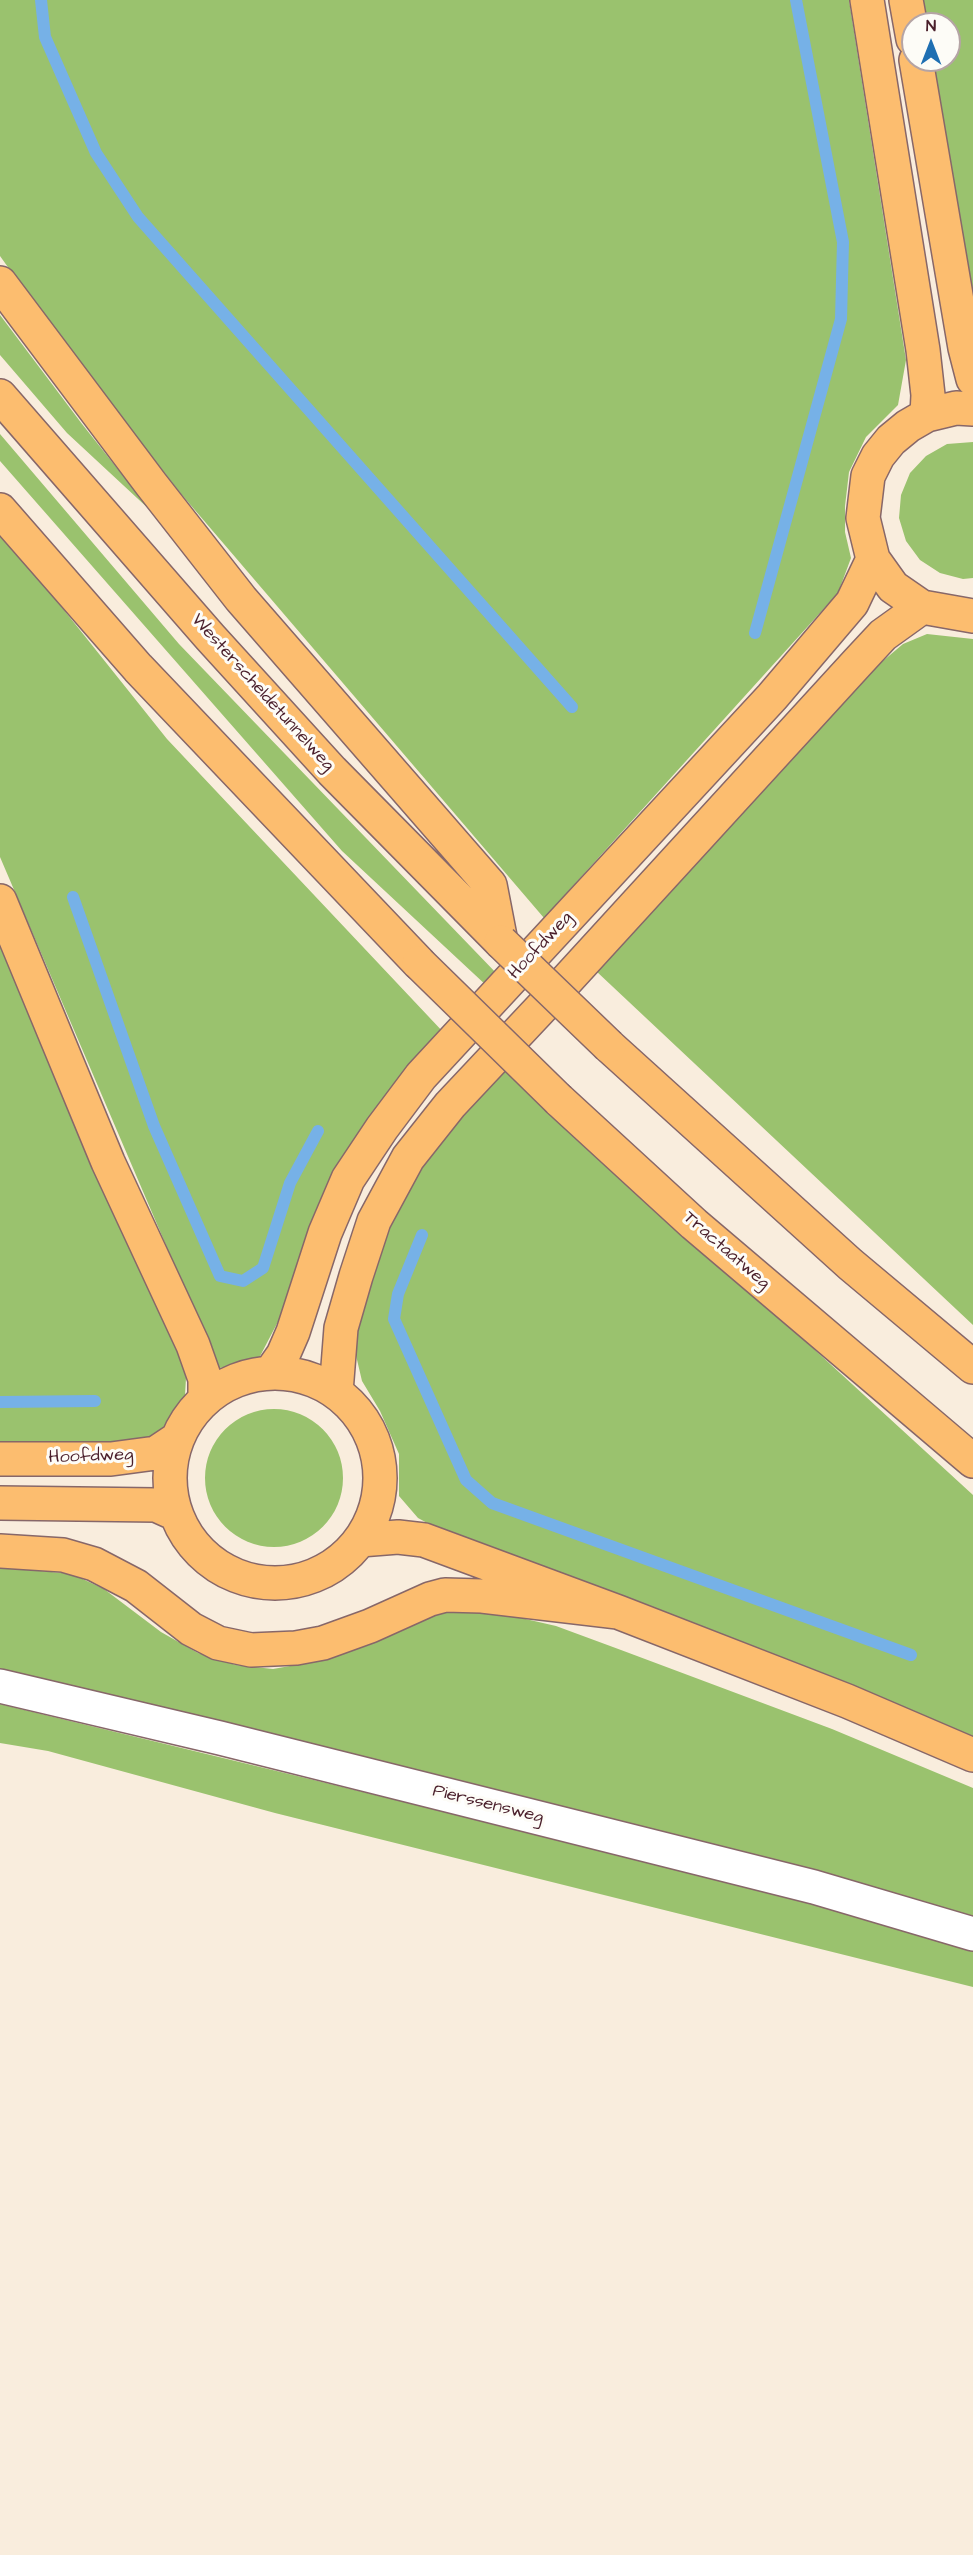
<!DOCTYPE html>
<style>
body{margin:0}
#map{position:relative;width:973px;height:2555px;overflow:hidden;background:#f9eddd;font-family:"Architects Daughter",sans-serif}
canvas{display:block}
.north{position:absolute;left:901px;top:12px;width:60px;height:60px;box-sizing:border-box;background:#fdfcf7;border:2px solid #b5a4a5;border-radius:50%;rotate:0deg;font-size:16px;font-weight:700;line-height:24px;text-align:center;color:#4a1f2b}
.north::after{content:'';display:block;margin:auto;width:21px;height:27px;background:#1f6fb2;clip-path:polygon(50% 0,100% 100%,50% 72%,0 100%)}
</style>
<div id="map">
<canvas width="973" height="2555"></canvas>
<div class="north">N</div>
</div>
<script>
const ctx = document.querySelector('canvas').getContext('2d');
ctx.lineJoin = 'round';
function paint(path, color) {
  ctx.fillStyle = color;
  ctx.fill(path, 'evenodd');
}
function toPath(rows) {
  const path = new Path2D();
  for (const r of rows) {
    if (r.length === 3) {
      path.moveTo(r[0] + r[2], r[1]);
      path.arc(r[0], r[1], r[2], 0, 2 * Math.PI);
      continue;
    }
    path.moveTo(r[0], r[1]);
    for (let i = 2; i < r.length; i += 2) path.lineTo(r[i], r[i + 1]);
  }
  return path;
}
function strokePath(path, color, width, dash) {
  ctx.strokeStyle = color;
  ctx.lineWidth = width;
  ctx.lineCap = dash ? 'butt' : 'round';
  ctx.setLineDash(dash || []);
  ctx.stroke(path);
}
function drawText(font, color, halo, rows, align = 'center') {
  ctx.font = font + ' "Architects Daughter",sans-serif';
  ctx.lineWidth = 6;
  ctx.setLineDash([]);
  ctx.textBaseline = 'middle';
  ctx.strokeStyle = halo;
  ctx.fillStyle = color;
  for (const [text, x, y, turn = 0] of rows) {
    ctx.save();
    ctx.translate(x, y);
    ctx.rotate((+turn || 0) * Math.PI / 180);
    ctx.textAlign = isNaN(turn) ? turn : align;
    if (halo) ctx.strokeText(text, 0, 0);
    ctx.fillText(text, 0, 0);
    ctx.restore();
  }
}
paint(toPath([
 [0,0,849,0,906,360,898,405,866,437,849,472,845,506,845,532,851,558,838,593,544,918,182,495,60,340,0,256],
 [920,0,973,0,973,299,931,60,949,60,949,24,925,24],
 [0,315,82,424,151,511,67,433,0,355],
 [0,434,179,644,499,976,488,987,342,851,0,461],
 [973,442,973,578,963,579,940,573,920,560,906,541,899,518,901,495,910,473,926,456,947,444],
 [0,530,167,739,445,1034,282,1314,258,1360,215,1369,195,1313,0,857],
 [927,634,973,639,973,1325,596,971,864,677,903,644],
 [0,926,187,1361,185,1395,161,1434,107,1445,0,1447],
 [502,1063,973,1495,973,1741,442,1531,418,1518,399,1496,399,1454,380,1411,362,1381,350,1330,382,1225,418,1163],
 [274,1478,69],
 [0,1567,72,1574,104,1589,161,1632,198,1653,236,1665,273,1669,324,1660,369,1645,408,1623,442,1612,473,1610,508,1615,556,1626,621,1650,832,1729,973,1788,973,1919,893,1893,0,1677],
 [0,1704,863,1913,973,1948,973,1987,275,1813,48,1751,0,1743]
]), '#9ac26e');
strokePath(toPath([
 [41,0,45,37,96,153,138,217,572,707],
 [755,633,841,319,843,242,796,0],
 [73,897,154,1126,220,1276,243,1281,263,1268,290,1183,318,1131],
 [422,1235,398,1294,394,1319,466,1480,492,1503,911,1655],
 [0,1402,95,1401]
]), '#76b1e7', 12);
const minor = toPath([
 [0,1686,220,1738,814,1887,973,1934]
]);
const highway = toPath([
 [867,0,923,350,928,395,927,415],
 [906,0,913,39],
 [916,60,965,348,973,379],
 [0,283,151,484,241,599,490,885,501,942],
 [0,396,210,637,332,771,501,942],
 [973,409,956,408,927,415,908,426,891,440,878,456,868,476,863,518,873,559,893,587,922,607,973,616],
 [0,510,138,668,419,963],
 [0,901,108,1162,193,1345,205,1379,205,1397],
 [609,1046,850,1264,973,1367],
 [559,1100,694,1224,973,1461],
 [271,1372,283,1355,293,1332,325,1233,348,1179,382,1128,421,1076,772,697,852,603,873,559],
 [275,1478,105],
 [336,1392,341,1328,356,1276,374,1221,408,1158,450,1105,544,1005,857,663,883,635,922,607],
 [0,1459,111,1459,156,1453,177,1439],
 [0,1503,156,1505,176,1514],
 [360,1540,398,1537,424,1540,618,1612,847,1701,973,1755],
 [0,1551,63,1555,94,1564,136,1586,191,1629,218,1643,251,1650,296,1648,323,1643,370,1626,430,1599,445,1595,482,1596,618,1612]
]);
strokePath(minor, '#876769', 36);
strokePath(highway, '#876769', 36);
strokePath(minor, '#fff', 33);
strokePath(highway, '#fcbd6f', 33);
const highwayBridge = toPath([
 [501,942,609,1046],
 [419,963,559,1100]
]);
strokePath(highwayBridge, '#876769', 36, []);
strokePath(highwayBridge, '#fcbd6f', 33);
drawText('18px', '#4a1f2b', '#fdfcf7', [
 ["Westerscheldetunnelweg",262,693,48],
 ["Hoofdweg",541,946,-47],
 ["Tractaatweg",726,1251,41],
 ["Hoofdweg",91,1457,-2],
 ["Pierssensweg",488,1805,14]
]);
</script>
